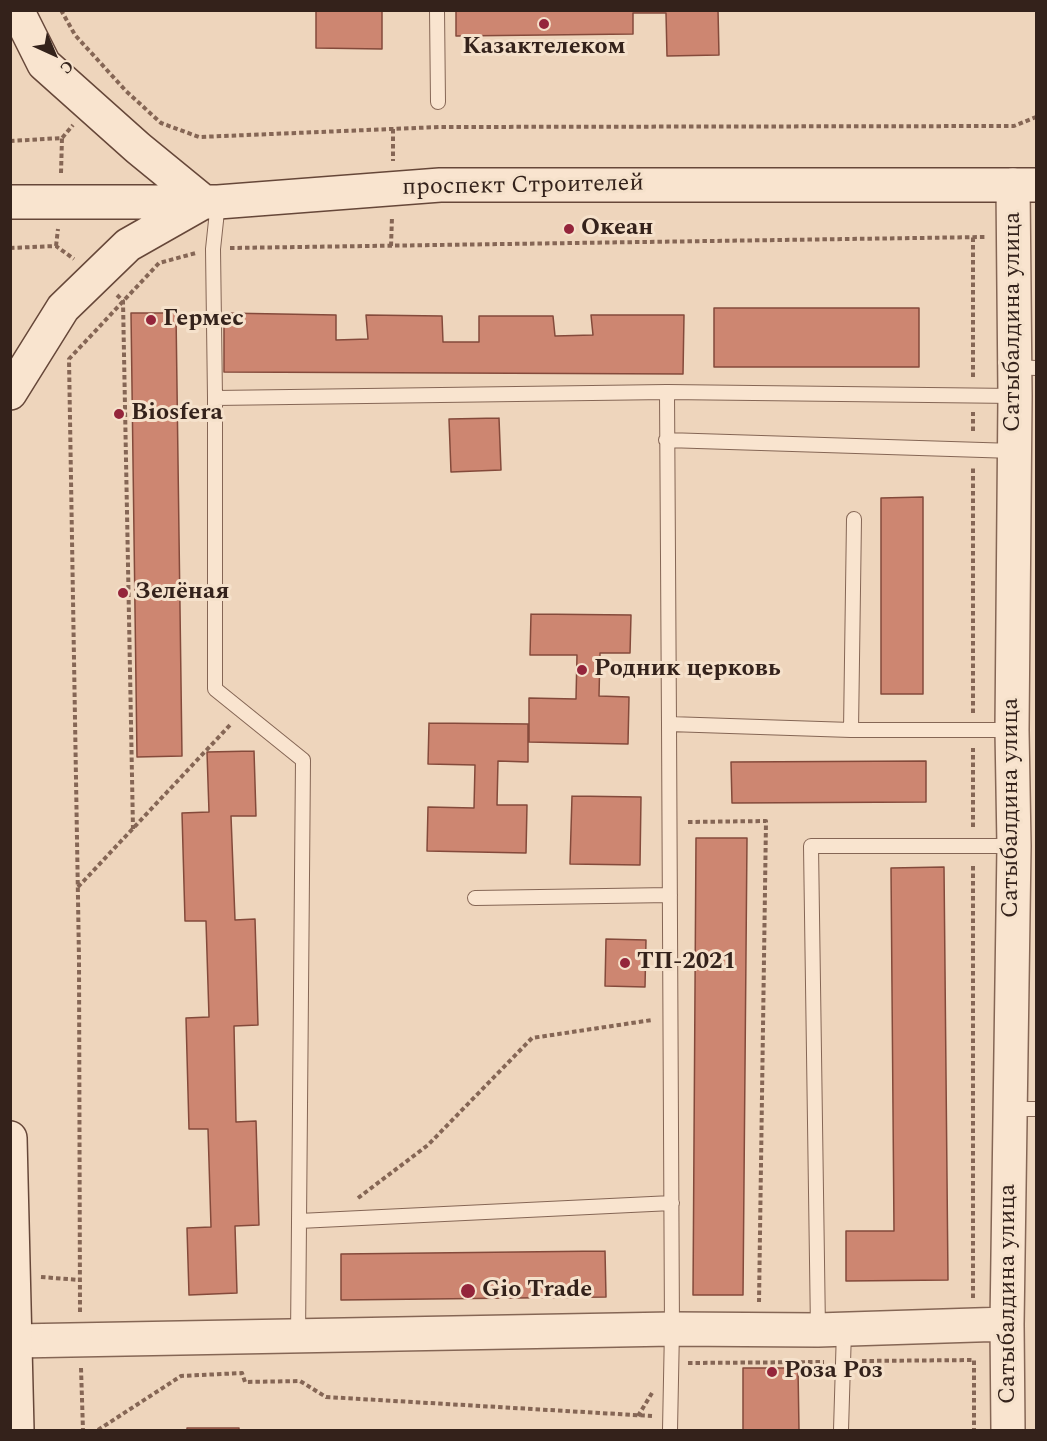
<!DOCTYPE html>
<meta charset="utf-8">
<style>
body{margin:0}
#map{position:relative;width:1047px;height:1441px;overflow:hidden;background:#eed5bc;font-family:Spectral,serif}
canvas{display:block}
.frame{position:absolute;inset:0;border:12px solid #34221b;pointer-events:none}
.north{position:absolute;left:24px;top:24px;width:60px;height:60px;-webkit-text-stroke:4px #f5e1cb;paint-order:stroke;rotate:136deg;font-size:16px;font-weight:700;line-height:24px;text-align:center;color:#34221b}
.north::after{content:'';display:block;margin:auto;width:21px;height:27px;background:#34221b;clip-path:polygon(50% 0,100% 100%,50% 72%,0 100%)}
</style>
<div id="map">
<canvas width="1047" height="1441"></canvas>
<div class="frame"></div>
<div class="north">С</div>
</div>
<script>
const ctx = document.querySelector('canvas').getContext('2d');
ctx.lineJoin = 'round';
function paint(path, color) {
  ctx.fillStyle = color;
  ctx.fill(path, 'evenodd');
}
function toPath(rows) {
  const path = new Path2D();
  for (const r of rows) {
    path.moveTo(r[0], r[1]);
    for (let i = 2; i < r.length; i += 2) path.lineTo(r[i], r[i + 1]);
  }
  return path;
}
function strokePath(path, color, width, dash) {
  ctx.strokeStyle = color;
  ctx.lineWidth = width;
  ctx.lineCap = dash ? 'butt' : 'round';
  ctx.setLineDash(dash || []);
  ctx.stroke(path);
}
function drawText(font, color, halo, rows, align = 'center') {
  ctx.font = font + ' Spectral,serif';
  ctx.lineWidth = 6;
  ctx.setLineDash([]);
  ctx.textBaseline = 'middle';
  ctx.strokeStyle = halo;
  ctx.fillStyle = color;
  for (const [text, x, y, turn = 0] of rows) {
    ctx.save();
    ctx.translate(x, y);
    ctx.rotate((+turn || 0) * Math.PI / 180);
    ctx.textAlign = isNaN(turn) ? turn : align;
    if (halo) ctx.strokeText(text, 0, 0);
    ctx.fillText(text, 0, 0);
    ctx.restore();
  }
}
const building = toPath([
 [316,10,382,10,382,49,316,48,316,10],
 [456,10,718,10,719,55,667,56,666,13,633,13,633,34,456,36,456,10],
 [714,308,919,308,919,367,714,367,714,308],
 [131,313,176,313,182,756,137,757,131,313],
 [224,313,336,315,336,340,368,339,366,315,442,316,443,342,479,342,479,316,553,316,555,336,593,335,591,315,684,315,683,374,224,372,224,313],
 [499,418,501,470,451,472,449,419,499,418],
 [923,497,923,694,881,694,881,498,923,497],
 [531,614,631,615,630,653,600,653,599,696,629,697,628,744,529,742,529,698,576,699,577,655,530,655,531,614],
 [429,723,528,724,528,762,498,761,497,805,527,805,526,853,427,851,428,807,474,808,475,765,428,764,429,723],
 [254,751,256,816,231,816,235,920,255,919,258,1025,234,1026,236,1122,256,1121,259,1225,235,1226,237,1293,189,1295,187,1228,211,1227,208,1129,189,1129,186,1018,209,1017,206,921,185,921,182,813,209,812,207,752,254,751],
 [926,761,926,802,732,803,731,762,926,761],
 [572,796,641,797,640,865,570,864,572,796],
 [696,838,747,838,743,1295,693,1295,696,838],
 [944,867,948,1280,846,1281,846,1231,894,1231,891,868,944,867],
 [606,939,646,940,645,987,605,986,606,939],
 [605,1251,606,1297,341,1300,341,1254,605,1251],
 [743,1368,798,1368,799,1430,743,1430,743,1368],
 [187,1428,239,1428,239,1430,187,1430,187,1428]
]);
paint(building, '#cd8671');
strokePath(building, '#844a3b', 1.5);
const service = toPath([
 [437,10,438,102],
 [218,202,213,249,215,398,667,392,1015,396],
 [1014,367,1036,368],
 [667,392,669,724,851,730,1012,730],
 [215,398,215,689,303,760,298,1337],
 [666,440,1014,451],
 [669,724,672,1329,670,1430],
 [851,730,854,519],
 [475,898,670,895],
 [1011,1109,1036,1109],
 [299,1221,672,1203],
 [818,1330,811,846,1014,846],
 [841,1430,844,1330]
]);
const tertiary = toPath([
 [16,1341,672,1329,818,1330,1007,1324],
 [1008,1430,1007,1324,1014,846,1012,730,1015,396,1013,185]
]);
const secondary = toPath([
 [17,10,44,64,138,148,204,202],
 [10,202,218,202,440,185,1036,185],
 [10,393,63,308,128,245,202,203],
 [10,1138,17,1430]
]);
strokePath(service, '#856655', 16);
strokePath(tertiary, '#856655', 36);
strokePath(secondary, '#664739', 36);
strokePath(toPath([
 [61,10,75,35,126,91,161,123,199,137,439,127,1014,126,1036,117],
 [393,129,393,161],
 [10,141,62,138,73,125],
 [61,173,62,138],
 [56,246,58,229],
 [391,246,392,217],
 [10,248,56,246,74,259],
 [230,248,985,237],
 [117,295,123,301,133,829],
 [973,377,973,237],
 [973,431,973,412],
 [973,713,973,466],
 [688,822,766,821,759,1302],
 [973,827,973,748],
 [78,887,230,725],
 [358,1198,428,1145,532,1038,652,1020],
 [41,1277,80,1280],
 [973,1298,973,865],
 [80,1312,79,959,69,359,159,263,196,253],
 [862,1361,974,1360,974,1430],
 [688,1363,824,1362],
 [81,1368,83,1430],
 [638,1416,652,1393],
 [98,1430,181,1376,242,1373,245,1382,300,1381,326,1397,652,1416]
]), '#856655', 4, [4.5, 3]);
strokePath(service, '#f9e4cf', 14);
strokePath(tertiary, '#f9e4cf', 33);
strokePath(secondary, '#f9e4cf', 33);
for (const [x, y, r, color] of [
 [544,24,6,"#94253b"],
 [569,229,6,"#94253b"],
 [151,320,6,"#94253b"],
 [119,414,6,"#94253b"],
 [123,593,6,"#94253b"],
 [582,670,6,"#94253b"],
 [625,963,6,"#94253b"],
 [468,1291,8,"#94253b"],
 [772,1372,6,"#94253b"]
]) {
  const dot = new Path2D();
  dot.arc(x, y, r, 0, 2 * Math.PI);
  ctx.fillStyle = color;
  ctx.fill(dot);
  strokePath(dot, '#f5e1cb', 2);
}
drawText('bold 24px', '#34221b', '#f5e1cb', [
 ["Казактелеком",544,48,"center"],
 ["Океан",581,229],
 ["Гермес",163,320],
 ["Biosfera",131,414],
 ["Зелёная",135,593],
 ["Родник церковь",594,670],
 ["ТП-2021",637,963],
 ["Gio Trade",482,1291],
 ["Роза Роз",784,1372]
], 'left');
drawText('24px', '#34221b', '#f5e1cb', [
 ["проспект Строителей",523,187,-1],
 ["Сатыбалдина улица",1014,322,-90],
 ["Сатыбалдина улица",1012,808,-90],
 ["Сатыбалдина улица",1009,1294,-90]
]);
</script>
